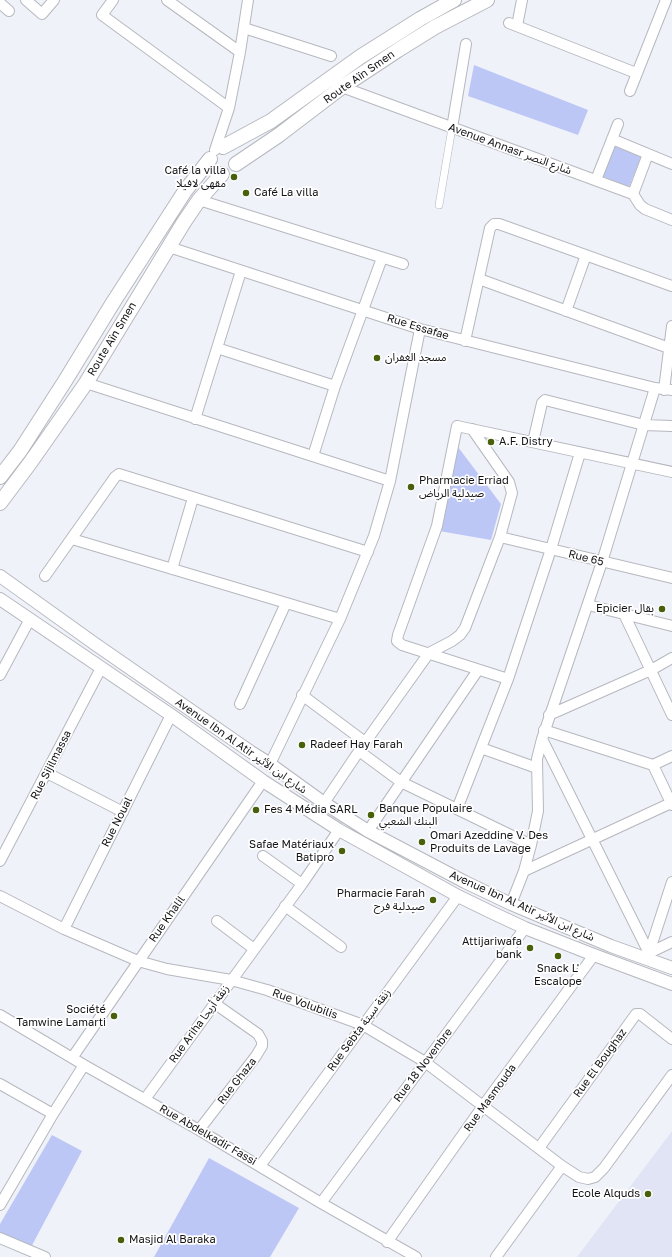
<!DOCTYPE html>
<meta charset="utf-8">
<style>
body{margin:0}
canvas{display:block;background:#f0f2fa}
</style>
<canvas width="672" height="1257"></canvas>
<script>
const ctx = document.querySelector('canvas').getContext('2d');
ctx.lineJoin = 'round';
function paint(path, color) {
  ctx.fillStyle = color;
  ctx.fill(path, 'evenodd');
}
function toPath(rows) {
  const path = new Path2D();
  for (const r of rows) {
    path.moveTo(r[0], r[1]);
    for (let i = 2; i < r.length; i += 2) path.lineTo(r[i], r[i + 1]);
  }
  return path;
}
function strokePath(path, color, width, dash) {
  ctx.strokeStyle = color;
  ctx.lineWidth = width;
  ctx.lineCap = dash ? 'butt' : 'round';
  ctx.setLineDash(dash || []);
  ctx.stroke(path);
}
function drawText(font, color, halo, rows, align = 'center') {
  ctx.font = font + ' "Golos Text","Noto Sans Arabic",sans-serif';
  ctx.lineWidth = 3.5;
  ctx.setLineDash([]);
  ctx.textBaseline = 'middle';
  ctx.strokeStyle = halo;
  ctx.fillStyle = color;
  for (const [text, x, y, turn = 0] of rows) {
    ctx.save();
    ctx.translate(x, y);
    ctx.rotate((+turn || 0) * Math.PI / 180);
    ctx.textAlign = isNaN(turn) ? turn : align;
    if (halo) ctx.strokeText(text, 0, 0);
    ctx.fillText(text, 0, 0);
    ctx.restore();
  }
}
paint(toPath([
 [672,1131,672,1257,577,1257]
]), '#e1e4f4');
paint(toPath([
 [474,65,588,110,578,135,468,96],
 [614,146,641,157,629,187,602,176],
 [458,447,501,504,491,540,439,531],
 [52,1135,82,1151,29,1251,0,1238,0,1224],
 [209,1158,299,1208,270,1257,154,1257]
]), '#bcc7f6');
const pedestrian = toPath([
 [439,205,452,128]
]);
const minor = toPath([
 [26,0,42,14,54,0],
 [113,0,102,15,229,108],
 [167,0,240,52],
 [0,3,9,11],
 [509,23,636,73],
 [517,26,522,0],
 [244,28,331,56],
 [342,87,633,194,640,205,645,209,672,220],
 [630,91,666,0],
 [452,128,466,44],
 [612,139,672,164],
 [215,150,229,108,240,52,248,0],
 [596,180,618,124],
 [633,194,648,154],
 [199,200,403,264],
 [169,247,420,329,655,388,672,390],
 [479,279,669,348],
 [566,311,586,255],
 [465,341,490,228,494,224,499,224,672,286],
 [217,348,335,386],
 [86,383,390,481],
 [664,390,672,326],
 [195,419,241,271],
 [533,442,542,403,545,400,644,425,672,426],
 [313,456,335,386,382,258],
 [500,537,672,578],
 [72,539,340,619],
 [172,569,193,498],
 [45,576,115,477,119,474,368,552],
 [588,605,672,626],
 [624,614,672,715],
 [0,675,30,619],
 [508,679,402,645,397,641,398,635,437,526,457,426,672,472],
 [302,695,365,742],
 [240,704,286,603],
 [549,715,651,670,672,658],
 [544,730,653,765,672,756],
 [542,739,649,953,672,942],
 [481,748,537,768],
 [359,751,401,782,531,845],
 [270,764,340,619,374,536,390,481,420,329],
 [653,765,672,805],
 [47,773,123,812],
 [324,803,359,751,429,653,452,641,460,635,465,628,500,537,512,493,509,482,472,429],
 [457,809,508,679,551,549,580,453],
 [368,831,478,670],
 [263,856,302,884],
 [0,861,101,668],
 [524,871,671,803],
 [0,896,64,929,138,961,167,969,231,980,267,990,363,1025,425,1062,562,1166,579,1177,588,1179,595,1177,604,1168,672,1075],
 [511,904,524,871,531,845,538,811,537,759,542,739,602,562,655,388],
 [285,906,341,947],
 [217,921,254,949],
 [64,929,171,715],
 [648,956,672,882],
 [0,1015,84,1065,199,1130,321,1203,416,1257],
 [72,1058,263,781],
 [0,1084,53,1114],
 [145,1099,302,884,339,830],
 [199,1130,256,1056,262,1046,262,1041,258,1034,214,1003],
 [539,1148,636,1014,640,1014,672,1039],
 [260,1166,458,896],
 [321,1203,525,928],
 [0,1205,53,1114,84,1065],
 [0,1238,45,1257],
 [387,1242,483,1106,594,955],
 [496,1257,562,1166]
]);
const tertiary = toPath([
 [0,576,95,644,251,752,270,764,324,803,368,831,465,882,511,904,611,946,672,968],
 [0,599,171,715,263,781,339,830,458,896,495,914,525,928,594,955,672,984]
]);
const secondary = toPath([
 [223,147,271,121,360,57,420,19,454,0],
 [236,164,279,135,342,87,398,50,435,27,487,0],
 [0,477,20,451,65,381,114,301,185,191,210,159],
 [0,503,30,463,86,383,184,222,199,200,222,174]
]);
strokePath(pedestrian, '#b6b8bf', 8);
strokePath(minor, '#b6b8bf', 12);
strokePath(tertiary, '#b6b8bf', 14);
strokePath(secondary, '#b6b8bf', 16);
strokePath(pedestrian, '#fff', 7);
strokePath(minor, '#fff', 10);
strokePath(tertiary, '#fff', 12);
strokePath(secondary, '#fff', 14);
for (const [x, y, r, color] of [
 [234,177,4,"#49600a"],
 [246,193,4,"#49600a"],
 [377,358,4,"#49600a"],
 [491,442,4,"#49600a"],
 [411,487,4,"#49600a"],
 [662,609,4,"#49600a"],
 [302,745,4,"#49600a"],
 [256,810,4,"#49600a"],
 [371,815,4,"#49600a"],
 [422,842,4,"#49600a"],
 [342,851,4,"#49600a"],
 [433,900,4,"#49600a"],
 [530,948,4,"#49600a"],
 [558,956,4,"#49600a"],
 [114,1016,4,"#49600a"],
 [648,1194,4,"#49600a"],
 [121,1240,4,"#49600a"]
]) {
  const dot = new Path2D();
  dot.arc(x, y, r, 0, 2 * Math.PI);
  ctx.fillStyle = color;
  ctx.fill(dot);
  strokePath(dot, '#fff', 1.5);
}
drawText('11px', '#131316', '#fff', [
 ["Route Aïn Smen",359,77,-35],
 ["Avenue Annasr شارع النصر",510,149,20],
 ["Rue Essafae",418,327,17],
 ["Route Aïn Smen",112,339,-59],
 ["Rue 65",586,558,14],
 ["Avenue Ibn Al Atir شارع ابن الأثير",241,746,35],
 ["Rue Sijilmassa",51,765,-63],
 ["Rue Noual",117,822,-63],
 ["Avenue Ibn Al Atir شارع ابن الأثير",522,906,24],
 ["Rue Khalil",167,919,-55],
 ["Rue Volubilis",305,1004,20],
 ["Rue Ariha زنقة أريحا",199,1024,-54],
 ["Rue Sebta زنقة سبتة",359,1030,-54],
 ["Rue El Boughaz",600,1063,-54],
 ["Rue 18 Novenbre",423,1065,-53],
 ["Rue Ghaza",237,1081,-52],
 ["Rue Masmouda",490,1098,-54],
 ["Rue Abdelkadir Fassi",208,1135,30]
]);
drawText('11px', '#131316', '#fff', [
 ["Café la villa",226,171,"right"],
 ["مقهى لافيلا",226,184,"right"],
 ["Café La villa",254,193],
 ["مسجد الغفران",385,358],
 ["A.F. Distry",499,442],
 ["Pharmacie Erriad",419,481],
 ["صيدلية الرياض",419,494],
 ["Epicier بقال",654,609,"right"],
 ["Radeef Hay Farah",310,745],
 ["Banque Populaire",379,809],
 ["البنك الشعبي",379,822],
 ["Fes 4 Média SARL",264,810],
 ["Omari Azeddine V. Des",430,836],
 ["Produits de Lavage",430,849],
 ["Safae Matériaux",334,845,"right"],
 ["Batipro",334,858,"right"],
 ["Pharmacie Farah",425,894,"right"],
 ["صيدلية فرح",425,907,"right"],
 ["Attijariwafa",522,942,"right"],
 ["bank",522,955,"right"],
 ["Snack L'",558,969,"center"],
 ["Escalope",558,982,"center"],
 ["Société",106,1010,"right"],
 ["Tamwine Lamarti",106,1023,"right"],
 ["Ecole Alquds",640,1194,"right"],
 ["Masjid Al Baraka",129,1240]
], 'left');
</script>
